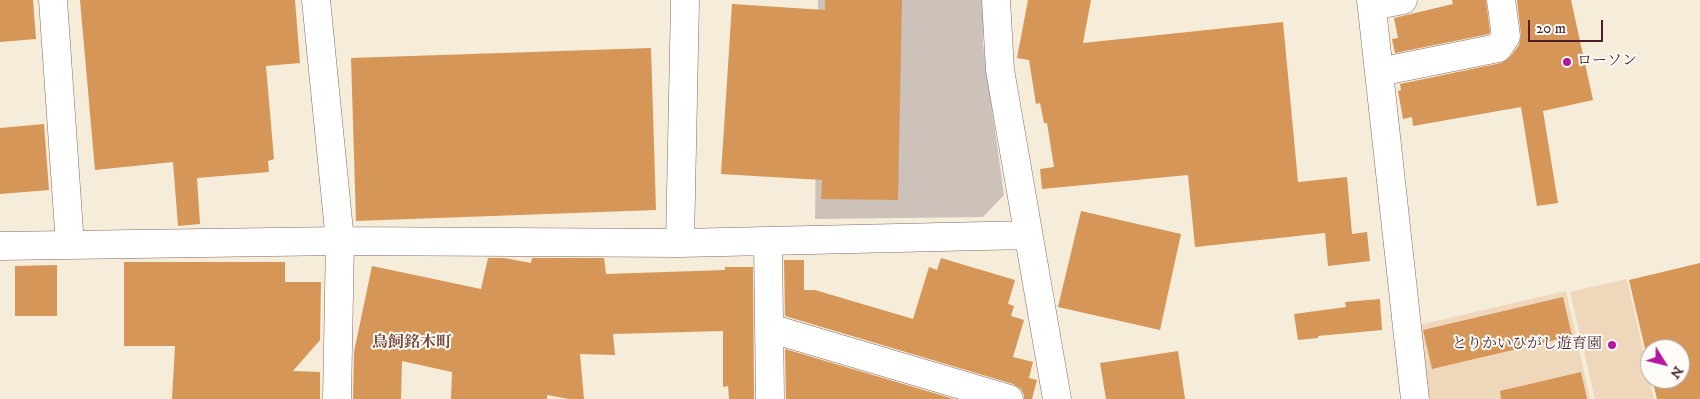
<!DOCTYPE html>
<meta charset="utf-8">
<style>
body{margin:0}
#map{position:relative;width:1700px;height:399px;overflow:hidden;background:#f5edd9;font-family:"IM FELL DW Pica",serif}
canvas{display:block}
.north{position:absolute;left:1640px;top:339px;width:50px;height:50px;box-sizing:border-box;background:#fdfcf7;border:1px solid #b5a4a5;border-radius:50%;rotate:126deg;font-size:14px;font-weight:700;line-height:20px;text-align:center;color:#4a1f2b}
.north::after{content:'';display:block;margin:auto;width:18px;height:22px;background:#b5179e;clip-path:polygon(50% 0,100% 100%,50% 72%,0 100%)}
.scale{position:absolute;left:1528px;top:20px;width:75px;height:22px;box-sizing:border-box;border:2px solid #4a1f2b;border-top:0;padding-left:6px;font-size:15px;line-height:18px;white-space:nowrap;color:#4a1f2b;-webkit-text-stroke:4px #fdfcf7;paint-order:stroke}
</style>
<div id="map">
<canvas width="1700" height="399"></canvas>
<div class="north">N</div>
<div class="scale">20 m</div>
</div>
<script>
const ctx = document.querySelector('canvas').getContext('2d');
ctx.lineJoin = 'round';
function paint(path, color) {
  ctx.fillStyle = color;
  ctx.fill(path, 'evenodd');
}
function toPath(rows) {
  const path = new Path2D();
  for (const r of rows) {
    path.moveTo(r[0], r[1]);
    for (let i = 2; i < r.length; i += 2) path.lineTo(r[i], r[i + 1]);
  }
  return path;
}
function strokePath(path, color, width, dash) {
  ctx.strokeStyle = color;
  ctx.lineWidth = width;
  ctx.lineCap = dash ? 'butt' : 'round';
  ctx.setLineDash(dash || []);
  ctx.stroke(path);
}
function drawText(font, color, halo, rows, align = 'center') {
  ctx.font = font + ' "IM FELL DW Pica","Noto Serif JP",serif';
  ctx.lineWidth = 4;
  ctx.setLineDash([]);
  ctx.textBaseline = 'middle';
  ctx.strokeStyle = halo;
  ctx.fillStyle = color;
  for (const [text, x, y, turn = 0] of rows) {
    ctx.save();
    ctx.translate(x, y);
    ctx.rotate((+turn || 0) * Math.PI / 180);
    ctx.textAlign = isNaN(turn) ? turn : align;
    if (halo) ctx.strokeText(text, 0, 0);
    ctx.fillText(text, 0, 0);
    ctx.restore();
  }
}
paint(toPath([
 [1627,279,1654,399,1595,399,1570,292],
 [1566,291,1590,399,1428,399,1419,325]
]), '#eed7bb');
paint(toPath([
 [818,0,983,0,983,44,1004,195,983,217,815,219]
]), '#ccc2b9');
paint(toPath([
 [0,0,33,0,36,39,0,42],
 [80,0,295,0,300,63,266,66,274,159,268,161,269,172,197,178,200,224,178,226,173,162,95,170],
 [825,0,902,0,898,200,821,199,822,180,721,174,732,4,825,10],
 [1028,0,1091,0,1083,43,1283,22,1298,182,1347,177,1352,234,1367,232,1370,261,1328,266,1325,233,1195,247,1188,175,1042,189,1040,169,1054,167,1047,123,1044,123,1040,103,1036,104,1029,60,1017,58],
 [1452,0,1486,0,1490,32,1489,34,1395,53,1392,39,1398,38,1394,18,1453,4],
 [1517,0,1571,0,1593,100,1543,111,1558,203,1537,206,1521,107,1413,126,1412,117,1403,119,1398,91,1401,90,1400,84,1501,63,1510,57,1519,45,1521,35],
 [651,48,656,210,356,221,351,58],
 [44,124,49,190,0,194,0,128],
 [1081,211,1181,234,1160,330,1058,307],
 [488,258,504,258,531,263,532,258,604,258,606,274,725,270,725,267,753,267,754,399,729,399,728,386,723,387,723,331,613,334,615,355,580,354,584,399,569,399,547,395,547,399,451,399,452,372,402,361,401,399,353,399,354,352,372,266,481,289],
 [941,258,1015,280,1008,304,1014,306,1011,316,1024,320,1013,357,1033,362,1029,378,1037,380,1032,399,1024,399,1024,395,1021,389,1013,384,785,316,784,260,804,260,804,290,815,290,913,319,929,267,937,270],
 [124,262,285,262,285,282,321,282,320,340,293,371,320,372,320,399,172,399,175,346,124,346],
 [1700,263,1700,399,1657,399,1652,379,1680,379,1680,349,1650,349,1650,370,1629,280],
 [57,265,57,316,15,316,15,266],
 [1563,297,1572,336,1432,369,1423,330],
 [1380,299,1382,330,1318,336,1318,338,1298,340,1294,314,1346,307,1345,302],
 [785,349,954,399,786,399],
 [1178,351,1185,399,1106,399,1100,363],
 [1581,372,1587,399,1501,399,1500,391]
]), '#d69658');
const minor = toPath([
 [53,0,70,245],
 [316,0,340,241,337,399],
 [996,0,1000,70,1057,399],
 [1371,0,1415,399],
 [1372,6,1403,0],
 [1379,72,1498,48,1506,36,1501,0],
 [768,242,770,399],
 [680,243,685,0],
 [0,246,340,241,680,243,1028,235],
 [769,328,1009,399]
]);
strokePath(minor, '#866768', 29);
strokePath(minor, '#fff', 28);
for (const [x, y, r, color] of [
 [1567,62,5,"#b5179e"],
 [1612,345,5,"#b5179e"]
]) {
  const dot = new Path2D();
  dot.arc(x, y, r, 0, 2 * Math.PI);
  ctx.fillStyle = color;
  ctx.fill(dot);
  strokePath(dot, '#fdfcf7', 2);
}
drawText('15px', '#4a1f2b', '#fdfcf7', [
 ["ローソン",1577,62],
 ["とりかいひがし遊育園",1602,345,"right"]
], 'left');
drawText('bold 16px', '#7b493b', '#fdfcf7', [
 ["鳥飼銘木町",412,344]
]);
</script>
